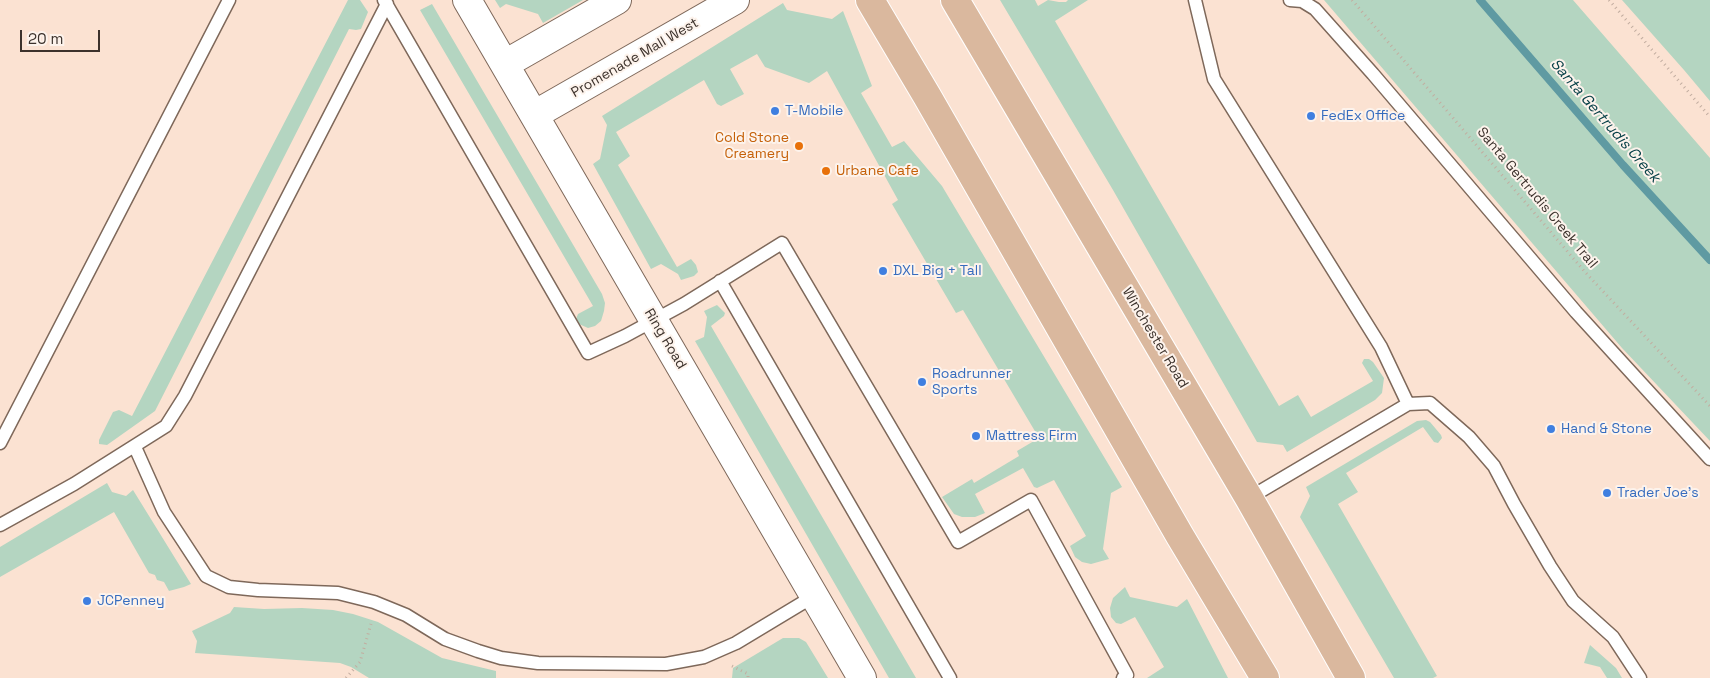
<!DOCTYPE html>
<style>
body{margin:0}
#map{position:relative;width:1710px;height:678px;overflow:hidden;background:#fbe2d2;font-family:"Space Grotesk",sans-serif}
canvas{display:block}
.scale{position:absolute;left:20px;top:30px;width:80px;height:22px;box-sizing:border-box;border:2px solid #3c322c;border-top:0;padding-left:6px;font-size:15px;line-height:18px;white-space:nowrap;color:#3c322c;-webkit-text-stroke:4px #fdf3ec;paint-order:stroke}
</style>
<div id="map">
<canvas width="1710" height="678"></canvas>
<div class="scale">20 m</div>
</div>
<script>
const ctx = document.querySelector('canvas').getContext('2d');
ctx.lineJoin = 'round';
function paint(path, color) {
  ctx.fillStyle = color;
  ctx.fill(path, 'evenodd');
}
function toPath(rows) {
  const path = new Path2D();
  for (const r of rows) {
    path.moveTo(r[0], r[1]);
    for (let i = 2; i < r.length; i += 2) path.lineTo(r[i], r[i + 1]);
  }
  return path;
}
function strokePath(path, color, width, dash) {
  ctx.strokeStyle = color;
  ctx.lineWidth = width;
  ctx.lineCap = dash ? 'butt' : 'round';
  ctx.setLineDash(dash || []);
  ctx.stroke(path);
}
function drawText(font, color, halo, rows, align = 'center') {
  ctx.font = font + ' "Space Grotesk",sans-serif';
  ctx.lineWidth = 4;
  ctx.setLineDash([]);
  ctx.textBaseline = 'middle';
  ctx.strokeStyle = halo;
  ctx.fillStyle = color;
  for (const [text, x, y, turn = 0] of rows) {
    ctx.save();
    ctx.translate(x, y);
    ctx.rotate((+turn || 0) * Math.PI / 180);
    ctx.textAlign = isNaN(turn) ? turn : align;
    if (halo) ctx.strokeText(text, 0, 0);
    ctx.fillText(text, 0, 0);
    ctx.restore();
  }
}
paint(toPath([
 [348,0,360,0,368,12,361,29,356,30,349,29,155,411,107,445,99,444,99,440,113,412,119,410,132,416],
 [495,0,583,0,543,23,538,14,506,4,500,8],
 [1000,0,1035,0,1038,6,1048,0,1059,2,1066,2,1068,0,1088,0,1055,21,1279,406,1298,395,1311,417,1373,381,1362,363,1364,359,1369,359,1373,362,1384,378,1382,393,1375,400,1287,452,1283,445,1257,442,1113,190],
 [1324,0,1573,0,1710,158,1710,441,1622,348],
 [1622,0,1710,0,1710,101,1684,70],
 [783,3,787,10,832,19,843,11,872,86,861,93,892,147,904,141,942,186,1122,487,1111,493,1103,549,1109,559,1091,564,1082,562,1075,557,1070,546,1086,536,1054,480,1037,488,1034,487,1023,468,975,494,985,513,975,517,962,517,954,514,942,497,972,479,974,483,1019,456,1017,451,1039,438,963,310,956,313,892,204,898,200,827,71,809,83,765,67,757,54,730,69,744,94,721,106,717,104,704,80,616,132,630,156,618,165,677,267,691,259,696,265,698,272,694,276,681,280,678,274,661,264,651,269,593,164,600,159,607,125,602,116],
 [432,4,602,294,605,303,604,311,601,321,595,326,588,328,579,324,576,319,578,314,593,306,420,10],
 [717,305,725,313,724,316,711,326,916,678,889,678,695,341,704,337,707,317,704,311],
 [1426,420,1430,422,1441,435,1442,438,1438,443,1434,442,1423,427,1346,473,1358,492,1338,504,1437,676,1433,678,1394,678,1300,517,1310,496,1306,487,1417,421],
 [107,483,112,492,126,496,133,490,191,584,184,587,169,591,164,582,157,580,155,575,149,573,114,512,0,577,0,547],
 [1125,587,1130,597,1177,607,1187,599,1228,678,1147,678,1164,667,1135,617,1121,624,1116,623,1111,617,1110,608,1113,598],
 [234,607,264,609,302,608,333,610,353,614,378,622,442,658,496,671,496,678,369,678,351,667,340,663,195,653,197,641,192,631,230,613],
 [783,638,799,638,806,642,828,678,732,678,733,668],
 [1590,645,1616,668,1622,678,1607,678,1600,667,1584,663]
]), '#b4d5c1');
strokePath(toPath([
 [1480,0,1623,165,1710,260]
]), '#5f9aa2', 8);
const service = toPath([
 [384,0,588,353,625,336,684,304,782,243,958,542,1031,500,1127,675,1123,678],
 [1195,0,1214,79,1381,347,1408,404,1249,498],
 [1290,0,1302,1,1315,9,1373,74,1576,312,1710,459],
 [720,281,950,678],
 [1408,404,1430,403,1469,437,1494,466,1514,504,1550,566,1573,601,1613,637,1640,678],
 [0,443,229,0],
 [135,447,164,512,206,576,229,587,258,590,338,593,374,602,406,615,445,639,478,651,501,658,538,663,666,664,704,657,736,643,814,596],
 [0,525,74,484,166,426,185,396,387,4]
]);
const tertiary = toPath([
 [467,0,862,678],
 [505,64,617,0],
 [534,115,735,0]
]);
const primary = toPath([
 [870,0,927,96,1180,536,1265,678],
 [955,0,1249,498,1351,678]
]);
strokePath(service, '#7e685a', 15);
strokePath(tertiary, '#7e685a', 30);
strokePath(primary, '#fff', 30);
strokePath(toPath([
 [1352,0,1585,272,1710,406],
 [1609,0,1710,117],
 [732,666,748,674,748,678],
 [346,678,360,662,371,624]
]), '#c2ada0', 3, [1, 4]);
strokePath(service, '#fff', 12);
strokePath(tertiary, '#fff', 28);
strokePath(primary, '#dab89e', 28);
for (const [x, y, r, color] of [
 [775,111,5,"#3f7fe0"],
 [1311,116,5,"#3f7fe0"],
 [799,146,5,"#e8710a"],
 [826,171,5,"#e8710a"],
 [883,271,5,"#3f7fe0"],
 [922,382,5,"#3f7fe0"],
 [1551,429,5,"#3f7fe0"],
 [976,436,5,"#3f7fe0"],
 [1607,493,5,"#3f7fe0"],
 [87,601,5,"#3f7fe0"]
]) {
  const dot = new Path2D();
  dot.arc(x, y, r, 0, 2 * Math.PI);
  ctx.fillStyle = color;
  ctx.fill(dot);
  strokePath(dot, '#fdf3ec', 2);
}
drawText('14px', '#3c322c', '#fdf3ec', [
 ["Promenade Mall West",635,58,-30],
 ["Santa Gertrudis Creek Trail",1537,198,50],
 ["Winchester Road",1155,338,59],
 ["Ring Road",665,339,59]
]);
drawText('14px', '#366cbe', '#fdf3ec', [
 ["T-Mobile",785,111],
 ["FedEx Office",1321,116],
 ["DXL Big + Tall",893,271],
 ["Roadrunner",932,374],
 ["Sports",932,390],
 ["Hand & Stone",1561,429],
 ["Mattress Firm",986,436],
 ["Trader Joe's",1617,493],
 ["JCPenney",97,601]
], 'left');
drawText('14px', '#c56008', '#fdf3ec', [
 ["Cold Stone",789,138],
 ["Creamery",789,154],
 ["Urbane Cafe",836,171,"left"]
], 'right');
drawText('italic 15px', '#084148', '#fdf3ec', [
 ["Santa Gertrudis Creek",1605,121,49]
]);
</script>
